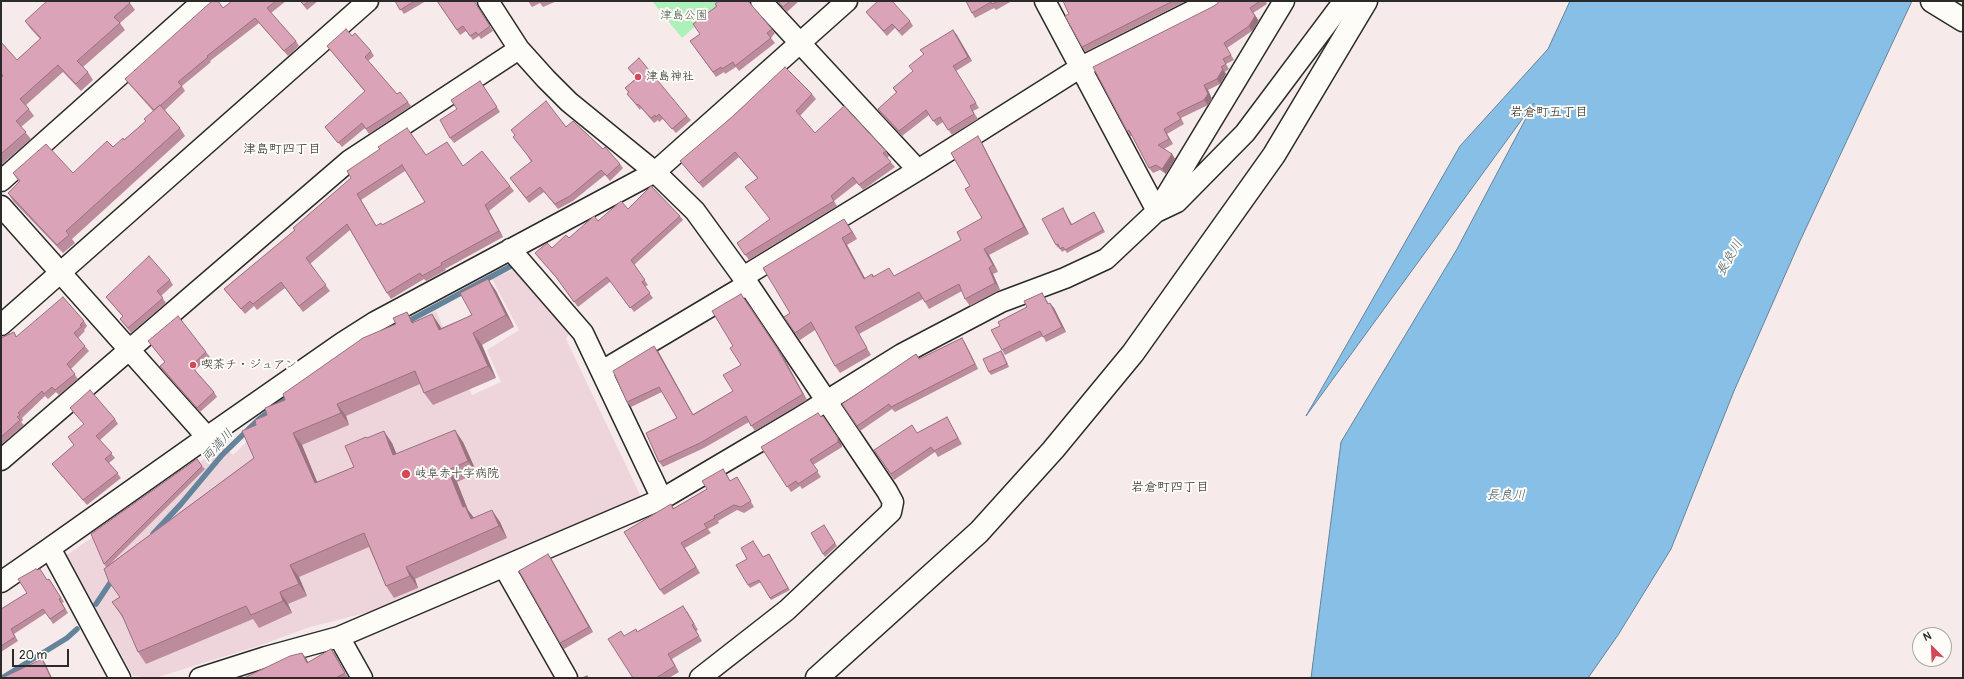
<!DOCTYPE html>
<meta charset="utf-8">
<style>
body{margin:0}
#map{position:relative;width:1964px;height:679px;overflow:hidden;background:#f6eaea;font-family:Pangolin,sans-serif}
canvas{display:block}
.frame{position:absolute;inset:0;border:2px solid #2b2b2b;pointer-events:none}
.north{position:absolute;left:1912px;top:627px;width:40px;height:40px;box-sizing:border-box;background:#fdfcf7;border:1px solid #a9a8a5;border-radius:50%;rotate:336deg;font-size:11px;font-weight:700;line-height:16px;text-align:center;color:#2b2b2b}
.north::after{content:'';display:block;margin:auto;width:14px;height:18px;background:#d1495b;clip-path:polygon(50% 0,100% 100%,50% 72%,0 100%)}
.scale{position:absolute;left:12px;top:649px;width:57px;height:18px;box-sizing:border-box;border:2px solid #2b2b2b;border-top:0;padding-left:5px;font-size:12px;line-height:14px;white-space:nowrap;color:#2b2b2b;-webkit-text-stroke:3px #fdfcf7;paint-order:stroke}
</style>
<div id="map">
<canvas width="1964" height="679"></canvas>
<div class="frame"></div>
<div class="north">N</div>
<div class="scale">20 m</div>
</div>
<script>
const ctx = document.querySelector('canvas').getContext('2d');
ctx.lineJoin = 'round';
function paint(path, color) {
  ctx.fillStyle = color;
  ctx.fill(path, 'evenodd');
}
function toPath(rows) {
  const path = new Path2D();
  for (const r of rows) {
    path.moveTo(r[0], r[1]);
    for (let i = 2; i < r.length; i += 2) path.lineTo(r[i], r[i + 1]);
  }
  return path;
}
function strokePath(path, color, width, dash) {
  ctx.strokeStyle = color;
  ctx.lineWidth = width;
  ctx.lineCap = dash ? 'butt' : 'round';
  ctx.setLineDash(dash || []);
  ctx.stroke(path);
}
function drawText(font, color, halo, rows, align = 'center') {
  ctx.font = font + ' Pangolin,"Klee One",sans-serif';
  ctx.lineWidth = 4;
  ctx.setLineDash([]);
  ctx.textBaseline = 'middle';
  ctx.strokeStyle = halo;
  ctx.fillStyle = color;
  for (const [text, x, y, turn = 0] of rows) {
    ctx.save();
    ctx.translate(x, y);
    ctx.rotate((+turn || 0) * Math.PI / 180);
    ctx.textAlign = isNaN(turn) ? turn : align;
    if (halo) ctx.strokeText(text, 0, 0);
    ctx.fillText(text, 0, 0);
    ctx.restore();
  }
}
paint(toPath([
 [514,269,569,333,566,339,641,497,393,606,310,627,258,646,155,678,133,676,67,555,223,446,233,455,283,407,402,327,436,311,472,395,501,382,487,350,519,330,492,279]
]), '#eed5db');
paint(toPath([
 [652,1,724,1,682,38]
]), '#adf0ba');
const water = toPath([
 [1570,1,1912,1,1800,241,1734,391,1671,549,1618,635,1588,678,1311,678,1341,442,1457,249,1534,103,1306,416,1460,146,1548,49,1570,1]
]);
paint(water, '#88bfe6');
strokePath(water, '#63849b', 1);
strokePath(toPath([
 [405,323,511,266],
 [153,534,181,504,222,455,259,419,290,396],
 [96,604,114,577],
 [2,678,67,638,77,629]
]), '#63849b', 5.5);
const street = toPath([
 [1045,1,1157,211],
 [918,170,1081,67,1212,1],
 [1,181,203,1],
 [1,206,207,437,50,548,120,678],
 [1158,211,1177,202,1245,133,1344,1],
 [510,249,583,333,662,499,799,418,902,354,1001,302,1065,278,1106,259,1157,211,1284,1],
 [743,277,918,170,761,1],
 [1,325,368,1],
 [602,371,748,284],
 [207,437,342,343,375,322,655,172,569,102,546,79,519,49,488,1],
 [1,460,350,160,519,49],
 [504,567,567,678],
 [1,582,50,548],
 [339,637,362,678],
 [200,678,266,657,339,637,662,499],
 [700,678,787,610,891,512,893,502,887,491,748,284,695,211,655,172,847,1]
]);
const secondary = toPath([
 [1932,1,1963,20],
 [817,678,979,532,1053,450,1133,353,1274,155,1366,1]
]);
strokePath(street, '#2b2b2b', 23);
strokePath(secondary, '#2b2b2b', 25);
strokePath(street, '#fdfcf7', 20);
strokePath(secondary, '#fdfcf7', 22);
paint(toPath([
 [232,1,286,1,271,13,296,41,299,46,288,56,259,23,210,61,211,62,182,86,185,91,165,110,180,128,185,136,72,239,75,243,63,253,13,201,8,193,19,182,13,173,73,173,124,140,146,121,153,111,129,84,125,79,223,8],
 [300,1,318,1,307,10],
 [395,1,426,1,404,14],
 [437,1,474,1,493,31,481,39,479,36,473,40,466,31,460,35],
 [528,1,557,1,543,7,540,3,532,7],
 [777,1,799,1,787,12],
 [966,1,1012,1,996,10,994,8,975,18,972,13],
 [1063,1,1186,1,1085,52,1082,47,1069,14],
 [1218,1,1267,1,1266,2,1267,4,1253,13,1259,21,1252,31,1227,48,1234,60,1226,64,1229,69,1225,72,1226,74,1220,84,1208,90,1212,99,1208,105,1181,118,1184,124,1167,134,1173,144,1164,149,1172,154,1175,159,1166,174,1160,170,1153,173,1149,168,1132,136,1130,136,1127,131,1214,6,1218,3],
 [130,3,135,10,120,23,125,30,83,67,88,72,93,80,81,91,63,72,26,105,34,116,21,127,31,139,2,164,1,163,1,78,3,76,1,74,1,42,17,60,40,39,30,28,25,21],
 [715,4,772,29,775,33,771,38,775,43,739,71,736,67,725,74,724,72,716,77,690,41,700,34,716,7],
 [866,12,910,21,913,26,902,36,895,28,887,36,869,16],
 [953,30,972,61,956,71,979,108,973,111,978,119,952,135,943,122,937,126,929,115,902,136,881,114,878,109,896,93,893,88,913,71,924,55,920,50],
 [352,36,371,51,374,56,368,61,397,94,408,102,411,106,369,134,365,128,342,147,325,127,365,92,327,46],
 [628,68,687,116,691,120,676,133,663,119,659,122,658,120,654,123,641,108,640,110,627,94,628,92,625,88,636,78],
 [480,81,500,112,454,143,450,138,457,109],
 [812,94,816,99,800,116,815,133,886,151,889,156,887,158,895,167,863,190,857,183,834,201,837,206,749,260,737,243,770,220,757,178,739,157,703,188,684,166,680,161],
 [566,127,603,149,620,164,623,168,610,181,605,175,573,201,558,209,544,192,529,203,510,178,531,162,515,135],
 [982,143,1029,234,989,255,998,272,993,274,1000,290,970,306,965,299,962,291,929,309,923,299,859,334,871,355,840,373,835,366,815,330,800,340,784,317,790,313,849,226,857,239,847,245,865,278,872,274,874,276,894,276,961,240,982,218,970,186],
 [426,155,463,166,510,186,514,191,489,211,503,237,445,269,446,270,426,281,424,279,391,299,387,293,350,230,310,264,330,291,303,312,285,288,257,310,254,306,245,314,224,289,295,230,351,178],
 [405,171,425,202,382,225,376,226,361,200],
 [1063,208,1072,224,1094,212,1105,232,1067,253,1065,250,1062,252,1059,247,1058,248,1056,245],
 [628,209,680,216,683,220,634,265,648,285,645,287,653,298,634,312,611,281,578,307,560,282,539,258,535,253,552,248,598,221],
 [488,279,496,291,514,327,482,345,496,378,433,405,424,393,420,384,346,416,349,425,302,445,317,482,354,467,366,437,367,438,392,443,396,454,463,442,477,473,457,482,468,510,474,518,500,522,507,538,415,579,418,588,394,598,386,586,369,547,299,577,307,596,288,604,292,613,259,628,253,619,146,664,138,652,123,618,112,602,120,597,106,567,104,564,202,466,205,469,110,564,254,458,256,425,285,400,414,322,432,314,441,328,472,315],
 [170,280,173,285,161,296,166,303,131,333,120,319,123,317,106,297],
 [1042,293,1049,304,1054,308,1066,332,1046,342,1043,336,1005,355,1002,350,1000,326,1027,307],
 [84,321,87,326,84,330,85,331,78,338,89,351,71,369,78,379,59,395,56,392,48,399,45,396,22,418,23,420,21,422,24,425,1,445,1,338,14,332,17,337],
 [962,338,965,343,978,369,895,412,892,409,860,431,842,404,916,354,920,359],
 [148,341,206,352,210,357,195,370,214,392,217,397,200,412,163,371,160,366,165,362],
 [658,351,693,414,733,391,781,353,807,400,755,431,749,422,704,448,663,467,659,462,677,418,662,392,631,407,627,402],
 [1001,351,1003,353,1009,367,991,375,989,372],
 [70,408,115,419,118,424,100,440,115,458,109,463,121,478,87,505,56,469,52,464,74,445,68,437,84,424],
 [821,417,826,421,841,443,842,447,813,465,821,477,802,489,800,486,791,492,761,447],
 [947,417,950,423,962,444,938,457,935,452,894,480,874,450,917,433],
 [727,474,730,481,737,477,754,507,744,513,737,510,718,521,719,523,708,529,711,533,685,548,700,573,664,595,660,590,671,504,674,508,707,489],
 [826,528,837,546,825,557,823,554],
 [548,554,552,560,593,632,564,649,560,643],
 [769,554,790,590,771,600,761,582,750,588,748,585,763,557],
 [49,579,64,602,62,603,68,613,53,624,46,613,14,634,18,641,1,652,1,609],
 [687,611,698,630,696,631,702,641,672,659,679,672,669,678,633,678,624,636,637,632],
 [331,649,348,678,244,678,306,658,308,663]
]), '#bc8c9d');
paint(toPath([
 [1250,8,1259,21,1252,31,1249,26],
 [953,30,957,35,972,61,968,57],
 [1221,67,1226,74,1220,84,1217,79],
 [1204,85,1208,90,1212,99,1208,105,1204,100],
 [1164,129,1173,144,1169,139],
 [978,136,982,143,1029,234,1024,227],
 [1172,154,1175,159,1166,174,1162,169],
 [357,194,361,200,380,232,376,226],
 [485,205,489,211,503,237,499,231],
 [844,219,849,226,857,239,852,232],
 [842,238,847,245,869,286,864,279],
 [984,249,989,255,998,272,993,265],
 [989,268,993,274,1000,290,995,283],
 [488,279,496,291,514,327,506,315],
 [745,299,781,353,807,400,803,394],
 [1050,303,1054,308,1066,332,1062,327],
 [407,312,415,324,412,323],
 [432,314,440,326,447,342,439,330],
 [473,333,482,345,496,378,488,366],
 [962,338,965,343,978,369,975,364],
 [654,346,658,351,696,420,693,415],
 [337,404,346,416,349,425,341,413],
 [826,421,841,443,842,447,838,442],
 [455,430,463,442,477,473,468,461],
 [384,431,392,443,402,467,393,455],
 [293,433,302,445,323,496,315,483],
 [448,470,457,482,468,510,474,518,471,519,463,507],
 [492,510,500,522,507,538,499,526],
 [548,554,552,560,593,632,589,627],
 [290,565,299,577,307,596,299,584],
 [406,567,415,579,418,588,410,576],
 [280,592,288,604,292,613,283,601],
 [331,649,335,654,348,678,345,673],
 [302,653,306,658,311,668,307,663],
 [42,659,45,663,52,678,51,678]
]), '#997280');
const building = toPath([
 [47,1,128,1,130,3,114,17,120,23,77,61,88,72,76,84,58,65,20,99,29,109,16,121,26,132,1,154,1,78,3,76,1,73,1,42,17,60,41,38,25,21,47,1],
 [212,1,218,1,223,8,232,1,276,1,267,8,296,41,284,51,255,18,207,56,208,57,178,82,182,86,160,106,160,105,154,110,125,79,212,1],
 [300,1,309,1,304,5,300,1],
 [395,1,415,1,400,10,395,1],
 [437,1,474,1,490,26,478,35,476,32,470,36,463,26,457,30,437,1],
 [719,1,748,1,772,29,767,33,771,38,735,66,733,62,722,69,721,67,713,72,690,41,700,34,693,24,717,6,715,4,719,1],
 [778,1,790,1,783,7,778,1],
 [878,1,892,1,910,21,899,31,892,24,884,31,866,12,878,1],
 [966,1,999,1,992,4,991,2,972,13,966,1],
 [1063,1,1173,1,1082,47,1065,16,1069,14,1063,1],
 [1218,1,1260,1,1250,8,1255,16,1249,26,1224,43,1231,55,1223,59,1226,64,1221,67,1223,69,1217,79,1204,85,1208,94,1204,100,1177,113,1181,119,1164,129,1169,139,1158,145,1172,154,1162,169,1156,165,1149,168,1129,130,1127,131,1093,67,1214,6,1218,3,1218,1],
 [346,29,352,36,355,33,371,51,365,57,397,94,400,92,408,102,366,129,362,123,338,143,325,127,365,91,327,46,346,29],
 [953,30,968,57,953,66,976,103,970,106,974,114,948,130,940,117,933,121,926,110,899,131,878,109,897,92,893,88,913,71,909,66,924,54,920,50,953,30],
 [639,58,687,116,672,129,659,114,656,117,655,115,651,118,638,104,637,105,627,94,629,92,625,88,637,78,628,68,639,58],
 [785,67,812,94,796,111,815,133,844,106,886,151,883,153,891,162,859,185,853,177,831,196,834,201,745,255,737,243,770,219,745,187,758,178,735,152,699,183,680,161,732,117,785,67],
 [480,81,497,107,450,138,440,120,457,109,451,100,480,81],
 [546,101,566,127,573,121,603,149,605,147,620,164,607,176,601,170,570,196,555,204,540,187,526,198,510,178,532,161,513,137,515,135,511,130,546,101],
 [160,105,180,128,66,231,69,235,57,245,8,193,20,181,13,173,46,144,73,173,107,141,113,147,123,138,124,140,146,121,144,119,160,105],
 [407,128,426,155,447,142,463,166,482,151,510,186,485,205,499,231,441,263,442,265,422,276,420,273,387,293,347,224,306,258,326,285,299,306,281,282,253,304,250,301,241,309,224,289,295,230,293,228,351,178,347,171,380,149,378,147,407,128],
 [402,165,425,202,382,225,381,223,376,226,357,194,402,165],
 [978,136,1024,227,984,249,993,265,989,268,995,283,965,299,959,284,925,302,919,292,855,327,867,348,835,366,811,322,795,333,784,317,790,313,763,268,844,219,852,232,842,238,864,279,872,274,873,277,889,268,894,276,961,240,957,232,982,218,965,189,970,186,951,153,978,136],
 [651,186,680,216,631,260,645,280,642,282,650,293,630,308,607,277,574,302,556,277,535,253,547,243,552,248,566,235,569,238,594,216,598,221,621,201,628,209,651,186],
 [1063,208,1071,225,1094,212,1103,230,1065,250,1063,247,1060,249,1058,244,1056,245,1042,219,1063,208],
 [149,256,170,280,157,291,163,298,128,328,120,319,123,316,106,297,149,256],
 [488,279,506,315,473,333,488,366,424,393,415,371,337,404,341,413,293,433,315,483,354,467,345,446,366,437,367,438,384,431,393,455,455,430,468,461,448,470,463,507,465,506,471,519,492,510,499,526,406,567,410,576,386,586,364,533,290,565,299,584,280,592,283,601,251,615,246,606,138,652,122,615,112,602,120,597,109,582,104,569,254,458,242,431,256,425,255,420,267,415,265,408,285,400,283,394,363,338,396,324,393,318,407,312,412,323,432,314,439,330,472,315,460,293,488,279],
 [1042,293,1048,304,1050,303,1062,327,1043,337,1040,331,1002,350,991,330,1000,326,998,322,1027,307,1024,301,1042,293],
 [741,294,777,348,803,394,751,426,746,416,700,443,659,462,646,433,677,418,659,387,627,402,613,371,654,346,693,415,733,391,723,375,741,365,730,348,733,346,712,311,741,294],
 [63,297,84,321,80,325,82,326,74,333,85,346,67,364,75,374,55,390,52,387,44,394,42,391,18,413,20,415,17,417,20,420,1,437,1,338,14,332,16,337,63,297],
 [178,316,206,352,191,366,214,392,197,408,160,366,165,362,148,341,178,316],
 [962,338,975,364,891,407,889,404,857,426,842,404,916,354,919,359,962,338],
 [1001,351,1007,364,989,372,983,359,1001,351],
 [90,390,115,419,96,436,112,453,105,459,118,473,83,500,52,464,74,445,68,437,84,424,70,408,90,390],
 [818,413,821,417,823,416,838,438,838,442,810,460,818,471,798,484,796,481,787,487,761,447,818,413],
 [947,417,958,438,934,451,931,447,891,474,874,450,912,425,917,433,947,417],
 [197,459,202,466,104,564,91,534,197,459],
 [723,469,730,481,737,477,751,501,741,507,734,505,714,516,715,518,704,524,707,528,681,543,696,567,660,590,624,532,671,504,673,509,707,489,702,481,723,469],
 [824,525,835,543,823,554,811,533,824,525],
 [753,541,763,557,769,554,788,588,770,598,759,580,748,585,736,565,747,559,741,548,753,541],
 [548,554,589,627,560,643,519,571,548,554],
 [36,569,37,570,40,569,47,580,49,579,61,598,59,599,65,609,50,619,43,609,11,629,15,637,1,646,1,609,27,593,18,579,36,569],
 [683,606,694,624,692,625,699,636,668,654,675,666,656,678,633,678,608,639,621,631,624,636,636,629,637,632,683,606],
 [331,649,345,673,336,678,244,678,290,656,302,653,307,663,331,649],
 [42,659,51,678,2,678,42,659],
 [587,676,588,678,582,678,587,676]
]);
paint(building, '#dba3b7');
strokePath(building, '#997280', 1);
for (const [x, y, r, color] of [
 [638,77,4,"#d1495b"],
 [193,365,4,"#d1495b"],
 [406,474,5,"#d1495b"]
]) {
  const dot = new Path2D();
  dot.arc(x, y, r, 0, 2 * Math.PI);
  ctx.fillStyle = color;
  ctx.fill(dot);
  strokePath(dot, '#fdfcf7', 1.5);
}
drawText('12px', '#4c5c4f', '#fdfcf7', [
 ["津島公園",684,16]
]);
drawText('12px', '#2b2b2b', '#fdfcf7', [
 ["津島神社",646,77],
 ["喫茶チ・ジュアン",201,365],
 ["岐阜赤十字病院",415,474]
], 'left');
drawText('13px', '#2b2b2b', '#fdfcf7', [
 ["岩倉町五丁目",1549,113],
 ["津島町四丁目",282,150],
 ["岩倉町四丁目",1170,488]
]);
drawText('italic 13px', '#475763', '#fdfcf7', [
 ["長良川",1730,258,-60],
 ["両満川",218,446,-47],
 ["長良川",1506,496]
]);
</script>
